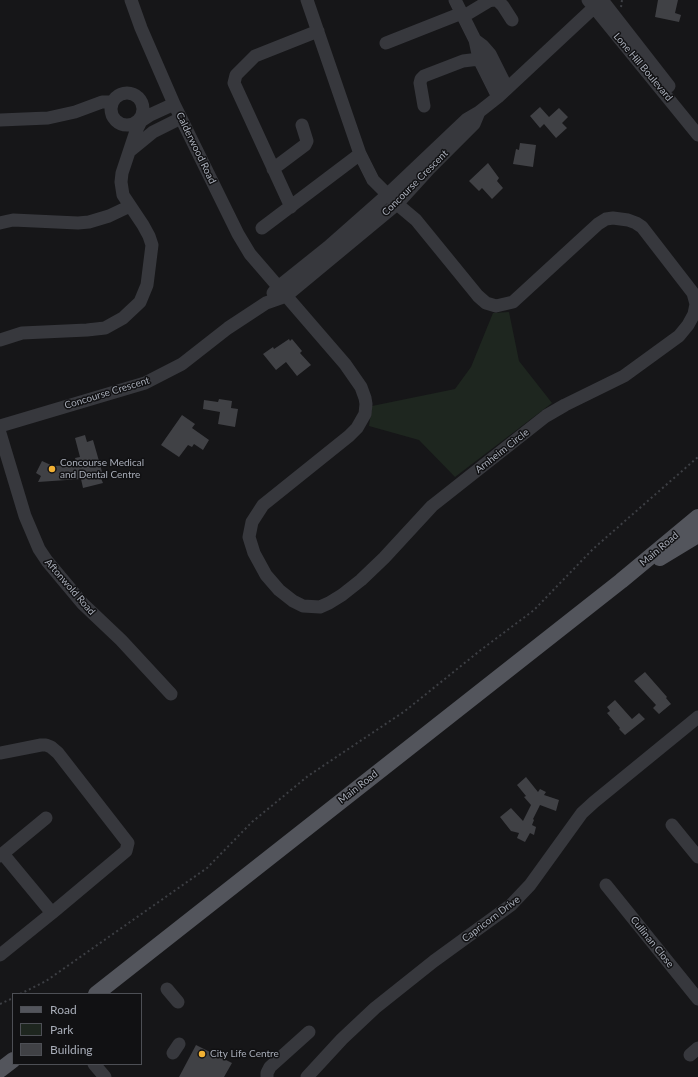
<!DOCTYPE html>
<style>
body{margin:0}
#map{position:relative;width:698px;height:1077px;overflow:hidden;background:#161618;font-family:Lato,sans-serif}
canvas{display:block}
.legend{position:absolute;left:12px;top:993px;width:130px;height:72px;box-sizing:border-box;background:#111113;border:1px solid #4d4f55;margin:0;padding:5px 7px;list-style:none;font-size:12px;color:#a8adb8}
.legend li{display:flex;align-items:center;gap:8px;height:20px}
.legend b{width:20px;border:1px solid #4d4f55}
</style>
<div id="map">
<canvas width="698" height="1077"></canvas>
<ul class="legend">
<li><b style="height:5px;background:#53555c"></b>Road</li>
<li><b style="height:11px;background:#1e261f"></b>Park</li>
<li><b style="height:11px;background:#404145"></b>Building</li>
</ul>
</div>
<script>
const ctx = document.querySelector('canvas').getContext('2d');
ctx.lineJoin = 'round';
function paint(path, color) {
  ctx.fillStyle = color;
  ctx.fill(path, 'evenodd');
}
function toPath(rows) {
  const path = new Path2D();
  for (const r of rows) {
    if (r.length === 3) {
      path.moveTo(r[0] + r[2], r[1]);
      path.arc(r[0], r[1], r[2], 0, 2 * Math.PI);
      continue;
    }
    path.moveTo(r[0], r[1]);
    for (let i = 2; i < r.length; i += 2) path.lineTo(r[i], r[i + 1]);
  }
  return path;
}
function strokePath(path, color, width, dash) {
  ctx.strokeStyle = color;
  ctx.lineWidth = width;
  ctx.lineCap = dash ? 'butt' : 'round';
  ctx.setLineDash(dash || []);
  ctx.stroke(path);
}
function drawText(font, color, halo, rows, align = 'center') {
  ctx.font = font + ' Lato,sans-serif';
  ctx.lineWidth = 3;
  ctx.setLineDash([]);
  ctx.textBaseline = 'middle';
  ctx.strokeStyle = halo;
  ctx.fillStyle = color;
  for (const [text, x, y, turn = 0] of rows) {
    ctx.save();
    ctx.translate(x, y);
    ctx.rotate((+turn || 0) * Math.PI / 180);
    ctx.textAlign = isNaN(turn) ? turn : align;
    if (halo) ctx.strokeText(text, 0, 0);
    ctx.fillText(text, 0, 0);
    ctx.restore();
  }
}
paint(toPath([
 [509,312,519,361,552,403,455,477,419,440,369,426,372,406,455,389,471,367,493,313]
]), '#1e261f');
paint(toPath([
 [658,0,678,0,675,13,681,15,679,22,655,17],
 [540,107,549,117,559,108,568,117,562,123,567,128,556,138,544,124,540,128,530,116],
 [520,143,536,145,533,167,513,164,516,149,519,150],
 [488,163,499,178,497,181,503,188,492,199,482,188,479,191,469,181],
 [289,339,290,341,292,339,302,351,300,353,311,365,297,376,286,362,276,370,263,354,273,347,274,349],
 [219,399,232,401,231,408,238,409,235,427,218,424,220,412,203,409,204,400,218,402],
 [182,415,195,424,192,428,209,440,203,450,194,444,192,447,188,445,179,457,161,445],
 [85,435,87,442,93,440,103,475,100,476,103,483,83,488,81,479,38,482,41,476,36,473,42,461,53,466,77,465,75,458,80,457,75,438],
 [645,672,667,697,666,698,671,704,659,714,653,708,656,705,634,681],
 [615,700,632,719,639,713,645,719,625,735,619,729,620,728,607,713,610,711,607,707],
 [526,777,538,792,540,789,546,792,544,795,559,800,556,811,540,805,533,819,534,820,532,825,536,827,534,835,530,833,525,842,517,838,519,833,511,831,500,817,511,808,523,821,531,805,524,797,526,796,517,785],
 [196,1045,232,1063,224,1077,179,1077]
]), '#404145');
strokePath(toPath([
 [621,7,622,0],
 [20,994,46,981,207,868,252,822,308,776,405,711,482,649,534,610,593,549,698,457],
 [0,1004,13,998]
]), '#3d3f44', 2, [2, 3]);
strokePath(toPath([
 [131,0,141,28,174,104,238,234,250,254,345,364,361,387,365,398,366,404,365,414,357,428,349,436,263,505,252,522,249,537,254,553,266,575,279,590,293,601,303,606,320,607,329,603,342,595,361,580,384,558,432,506,546,416,565,405,624,376,679,336,688,325,694,314,696,304,693,293,642,227,636,223,628,220,613,218,606,219,598,224,513,302,496,306,486,303,478,296,416,220,397,204,373,180,360,154,307,0],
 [455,0,475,40,479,59,498,97],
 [588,0,698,135],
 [602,0,669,86],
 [464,16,489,1,494,0,498,1,503,6,512,20],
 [475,40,483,46,490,54,507,88],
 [386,43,462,13],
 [127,109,16],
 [424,106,420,83,421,79,424,76,463,61,479,59],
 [0,120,48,118,75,112,102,102,112,102],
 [131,150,153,132,181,118],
 [273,169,305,145,307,141,302,125],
 [291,207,234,83,236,75,255,56,318,31],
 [0,223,13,220,78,223,89,222,109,216,130,206],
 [262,228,360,154],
 [273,293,278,287,328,247,388,194,467,119,479,112,498,97,602,0],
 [0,340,22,333,87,330,105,328,123,318,140,302,147,285,152,245,149,236,143,225,123,195,121,182,122,173,136,131,141,121,150,115,174,104],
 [0,426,145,383,182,364,228,328,266,303,286,296,397,204,428,170,474,124,479,112],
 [0,433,25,516,39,549,47,561,83,604,121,640,171,694],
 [0,753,41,745,46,745,51,747,58,753,128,843,126,851,52,913,3,854],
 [672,825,698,857],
 [0,856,46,818],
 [606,885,698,999],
 [0,955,52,913],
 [167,989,178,1002],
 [173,1053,179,1044],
 [690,1055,698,1048],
 [94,1064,105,1077],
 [267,1077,267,1073,270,1067,309,1032],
 [307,1077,342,1039,375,1008,434,961,511,905,530,885,582,813,594,802,698,717]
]), '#37383d', 13);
strokePath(toPath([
 [660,558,698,535],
 [96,994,621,581,698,517],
 [0,1070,13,1060]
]), '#53555c', 16);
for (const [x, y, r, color] of [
 [52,469,4,"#f2b134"],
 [202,1054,4,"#f2b134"]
]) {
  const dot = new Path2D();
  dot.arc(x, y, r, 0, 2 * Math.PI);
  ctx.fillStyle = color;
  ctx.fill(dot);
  strokePath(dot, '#111113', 1.5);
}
drawText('10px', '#a8adb8', '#111113', [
 ["Lone Hill Boulevard",643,67,50],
 ["Calderwood Road",196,148,64],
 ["Concourse Crescent",415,183,-45],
 ["Concourse Crescent",107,393,-17],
 ["Arnheim Circle",502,451,-38],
 ["Main Road",659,549,-40],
 ["Aftonwold Road",70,587,49],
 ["Main Road",358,787,-38],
 ["Capricorn Drive",491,919,-37],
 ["Cullinan Close",652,942,51]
]);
drawText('10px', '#a8adb8', '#111113', [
 ["Concourse Medical",60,463],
 ["and Dental Centre",60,475],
 ["City Life Centre",210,1054]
], 'left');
</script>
